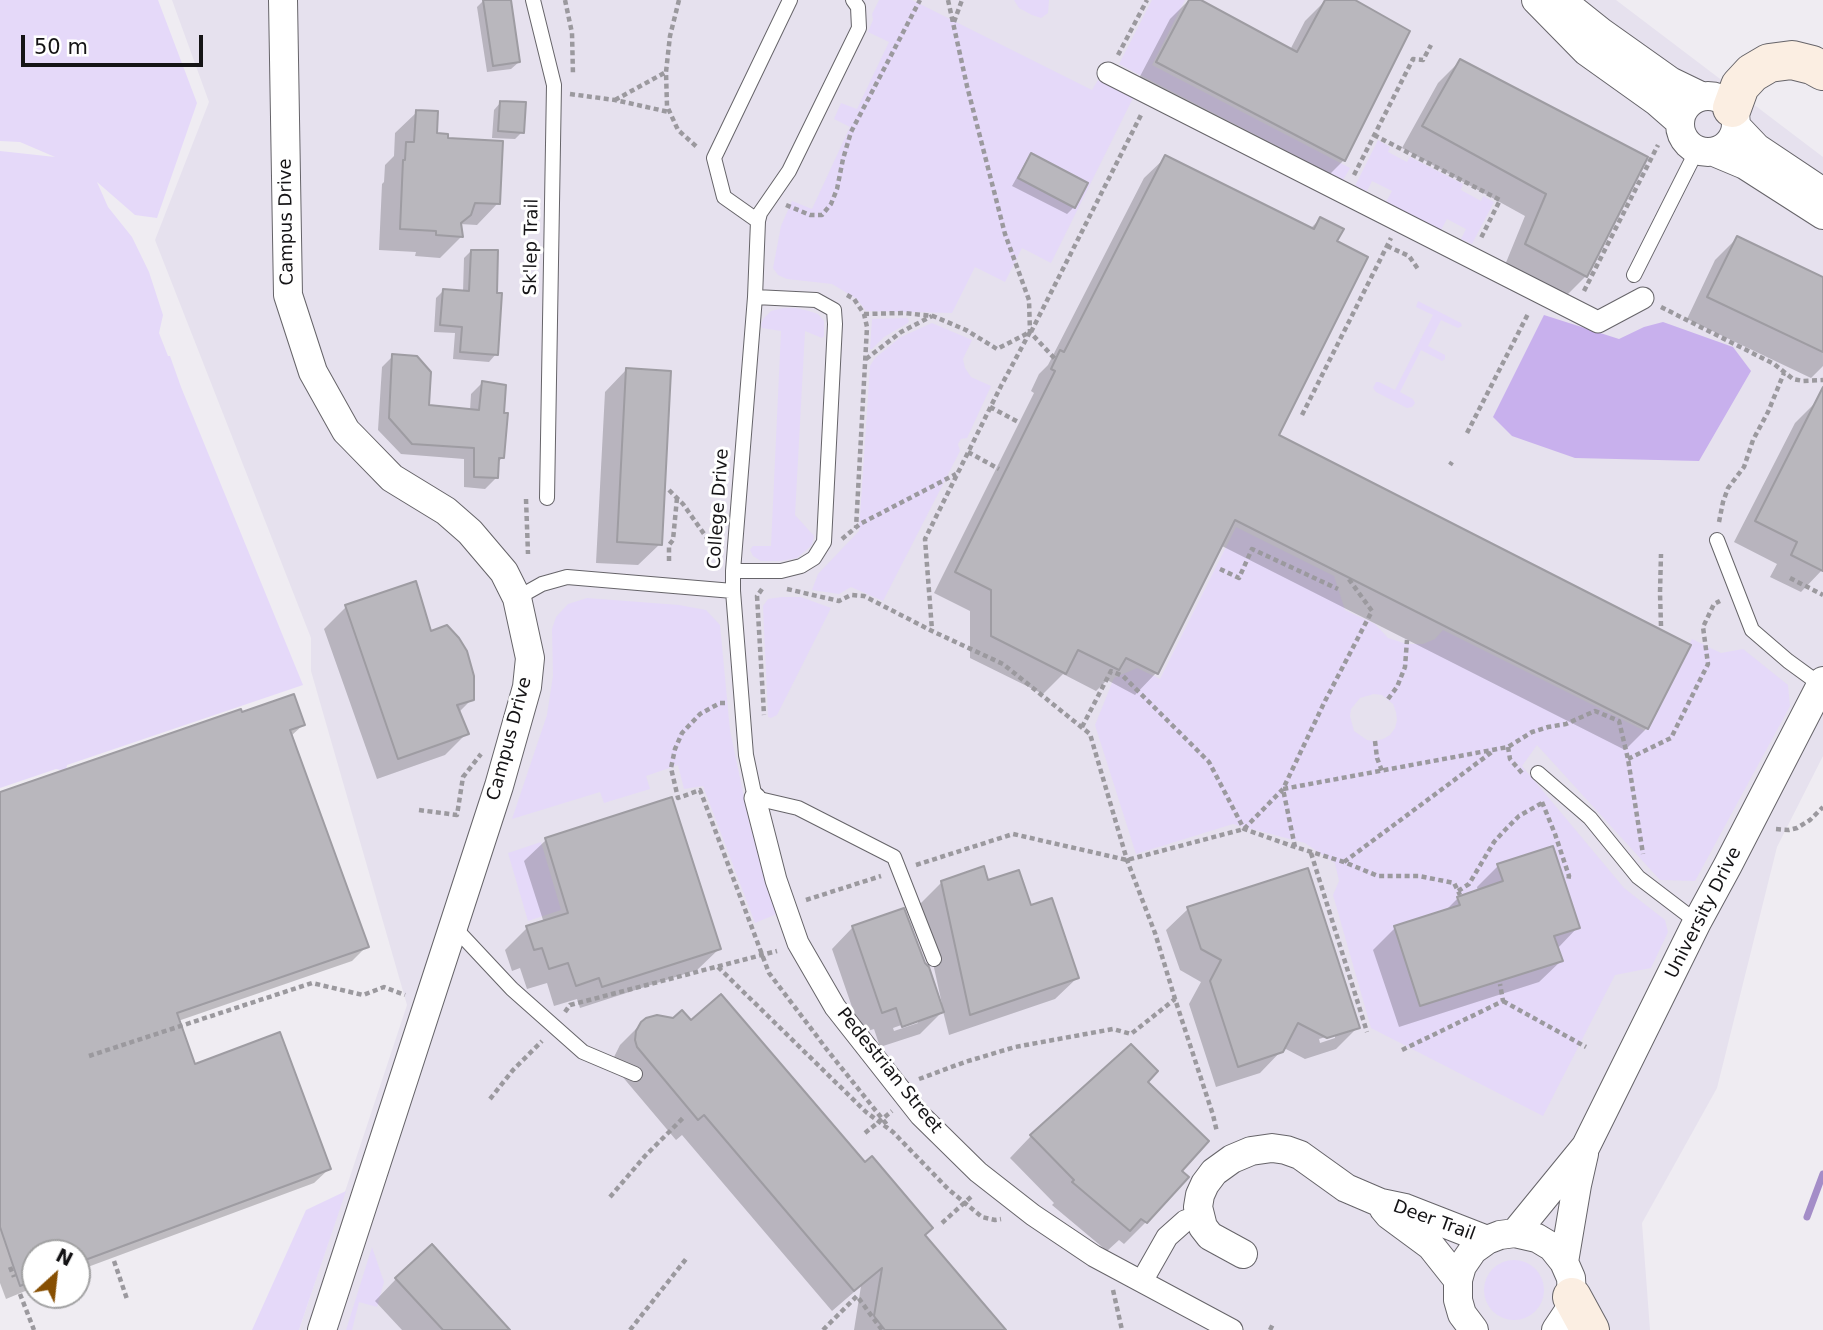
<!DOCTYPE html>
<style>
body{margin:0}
#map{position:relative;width:1823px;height:1330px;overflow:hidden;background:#efecf2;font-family:"DejaVu Sans",sans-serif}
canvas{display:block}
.north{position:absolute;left:21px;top:1239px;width:70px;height:70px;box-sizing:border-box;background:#fff;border:2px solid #a1a1a2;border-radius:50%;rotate:27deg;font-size:19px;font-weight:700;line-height:28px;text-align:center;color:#151416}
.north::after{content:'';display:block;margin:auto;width:24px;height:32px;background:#874f02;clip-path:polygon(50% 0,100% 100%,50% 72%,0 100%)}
.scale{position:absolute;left:21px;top:35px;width:182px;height:32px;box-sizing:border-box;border:4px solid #151416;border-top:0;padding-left:9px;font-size:21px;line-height:24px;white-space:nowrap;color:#151416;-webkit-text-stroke:5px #fff;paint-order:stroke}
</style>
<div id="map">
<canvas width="1823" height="1330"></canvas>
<div class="north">N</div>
<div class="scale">50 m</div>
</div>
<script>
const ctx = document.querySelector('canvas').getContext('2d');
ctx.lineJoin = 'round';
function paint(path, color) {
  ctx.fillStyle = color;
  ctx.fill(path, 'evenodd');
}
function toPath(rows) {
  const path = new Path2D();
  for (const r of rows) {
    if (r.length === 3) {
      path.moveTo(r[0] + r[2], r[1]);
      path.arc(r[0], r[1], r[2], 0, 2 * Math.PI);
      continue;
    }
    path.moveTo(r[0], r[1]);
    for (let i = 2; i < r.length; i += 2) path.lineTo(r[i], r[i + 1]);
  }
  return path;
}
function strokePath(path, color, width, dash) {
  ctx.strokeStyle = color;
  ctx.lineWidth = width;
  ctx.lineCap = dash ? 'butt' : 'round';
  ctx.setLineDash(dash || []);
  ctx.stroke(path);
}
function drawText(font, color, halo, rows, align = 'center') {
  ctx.font = font + ' "DejaVu Sans",sans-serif';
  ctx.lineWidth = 6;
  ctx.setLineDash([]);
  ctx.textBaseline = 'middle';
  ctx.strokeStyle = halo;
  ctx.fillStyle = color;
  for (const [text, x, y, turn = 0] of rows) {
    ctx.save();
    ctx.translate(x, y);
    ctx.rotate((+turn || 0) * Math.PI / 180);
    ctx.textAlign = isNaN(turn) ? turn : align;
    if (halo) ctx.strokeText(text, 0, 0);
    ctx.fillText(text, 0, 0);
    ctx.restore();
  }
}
paint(toPath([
 [172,0,1616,0,1823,157,1823,756,1777,847,1717,1088,1642,1223,1650,1330,299,1330,407,1005,311,671,311,638,155,240,209,102]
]), '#e6e1ee');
paint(toPath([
 [0,0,158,0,197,103,157,218,135,215,97,182,108,207,132,237,149,272,163,315,159,333,168,356,170,356,181,387,303,685,67,765,66,771,56,769,0,788,0,151,55,157,20,142,0,141],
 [879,0,912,0,1092,90,1098,80,1133,98,1051,263,1022,248,1005,282,975,267,952,313,866,311,857,299,832,284,787,279,778,275,773,268,781,226,792,201,812,209,850,127,834,119,841,103,857,109,889,42,868,32,873,20,872,14],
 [1014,0,1049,0,1048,13,1041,18,1032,15,1019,8],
 [1152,0,1185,0,1152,65,1350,168,1343,180,1119,64],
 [1378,140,1390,147,1388,152,1407,162,1410,157,1463,184,1461,190,1481,201,1483,196,1494,202,1472,244,1461,239,1466,229,1447,219,1441,230,1386,202,1392,191,1372,181,1367,191,1355,186],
 [1418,301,1461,323,1462,326,1458,328,1441,320,1428,346,1445,355,1445,359,1442,361,1421,350,1400,392,1413,399,1415,403,1412,407,1407,408,1376,392,1373,388,1376,382,1379,382,1395,390,1433,315,1416,307],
 [783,308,796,308,809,311,818,314,824,321,824,336,822,338,805,331,795,515,814,536,812,545,797,558,780,561,761,561,753,556,750,550,753,546,771,546,781,331,762,328,761,324,764,318,771,311],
 [907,318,909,321,908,323,884,337,872,349,870,349,872,319],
 [932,323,972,340,963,359,965,368,971,377,991,386,967,438,961,439,958,444,960,451,883,601,851,587,839,594,812,590,818,574,859,531,870,366,875,358,901,337],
 [1236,527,1334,576,1345,610,1375,624,1388,638,1407,644,1423,644,1435,639,1443,630,1645,731,1692,639,1721,653,1743,649,1788,685,1790,706,1695,881,1660,880,1537,745,1522,766,1624,888,1665,920,1668,932,1651,968,1615,975,1543,1116,1371,1028,1333,895,1339,881,1335,863,1305,843,1233,824,1136,854,1095,725,1114,678,1137,668,1160,679],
 [1374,694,1382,695,1393,704,1396,712,1397,720,1395,728,1390,735,1383,739,1375,741,1367,740,1354,731,1350,716,1351,709,1360,698],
 [782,597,801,597,831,608,777,715,771,718,768,717,763,606,768,599],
 [587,598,679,605,706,610,720,625,730,730,750,826,779,913,755,923,703,786,684,789,678,765,646,776,650,789,604,803,600,792,512,819,547,715,553,676,552,629,556,617,568,604],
 [541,842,561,910,528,921,508,853],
 [346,1191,299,1330,252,1330,306,1210],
 [372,1247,384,1282,377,1307,359,1302,352,1330,346,1330],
 [1514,1290,30]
]), '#e5d9f9');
paint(toPath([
 [1544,315,1619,339,1644,327,1663,322,1733,347,1751,371,1699,461,1575,458,1512,436,1493,417]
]), '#c8b0ed');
paint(toPath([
 [484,0,510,0,519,62,511,69,487,72,477,7],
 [1189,0,1197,0,1290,50,1305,21,1326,0,1352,0,1408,31,1344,160,1322,182,1136,84,1170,19],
 [1460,61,1646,158,1586,276,1564,298,1505,265,1525,216,1402,148,1438,83],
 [501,102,522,132,515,139,492,138,494,110],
 [417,112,435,135,446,140,498,203,477,225,460,224,462,236,440,258,415,256,416,252,379,250,382,184,384,182,385,165,394,156,395,133],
 [1032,156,1086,184,1074,207,1067,214,1012,186,1025,163],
 [1166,157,1310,229,1320,219,1335,242,1277,436,1647,728,1625,750,1220,545,1156,673,1135,695,1107,680,1096,691,1063,674,1043,694,970,658,970,611,934,593,1034,393,1031,391,1039,374,1048,365,1144,178],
 [1737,238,1823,279,1823,366,1811,378,1687,319,1715,260],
 [471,251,496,354,489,362,453,359,455,333,434,332,436,298,444,290,463,292,464,258],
 [393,356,427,407,470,411,471,394,482,383,503,457,497,463,496,478,485,489,464,487,464,459,401,454,378,430,382,367],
 [626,370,660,544,638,565,596,563,605,392],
 [1817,401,1823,404,1823,569,1801,592,1770,577,1777,564,1734,542,1795,423],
 [346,607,430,633,472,699,458,713,467,733,445,755,377,779,324,629],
 [241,714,303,725,291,736,367,946,352,961,178,1021,194,1066,329,1169,314,1183,77,1271,77,1253,35,1253,35,1287,6,1299,0,1283,0,793],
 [546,840,719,949,697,970,580,1008,577,999,554,1006,547,983,527,989,520,968,512,971,505,950,527,928,544,923,524,861],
 [1498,866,1578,927,1557,949,1561,961,1539,982,1399,1027,1373,950,1395,928,1445,911,1458,898,1478,892,1477,887],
 [942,882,987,882,1030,907,1077,978,1055,999,949,1035,943,1011,920,1034,880,1047,874,1029,861,1033,832,949,853,927,940,1005,942,1004,920,904],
 [918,1019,918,1023,894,1031,893,1028],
 [1188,909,1358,1027,1336,1049,1305,1059,1284,1048,1260,1073,1216,1087,1189,1004,1201,982,1180,970,1166,930],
 [1335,1034,1335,1038,1320,1043,1319,1039],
 [642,1023,923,1235,1004,1330,854,1330,861,1286,832,1311,682,1135,676,1140,616,1069,614,1057,620,1045],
 [1131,1047,1180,1172,1146,1222,1124,1244,1119,1240,1107,1251,1052,1205,1054,1203,1010,1158,1031,1136],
 [396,1279,508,1330,402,1330,375,1301]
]), '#0003');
strokePath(toPath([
 [1807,1217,1823,1174]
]), '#a48dc8', 7);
const building = toPath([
 [483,0,511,0,520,62,493,66,483,0],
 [1189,0,1201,0,1297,52,1325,0,1355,0,1410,31,1345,161,1156,62,1189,0],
 [1460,59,1648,157,1587,277,1525,244,1546,194,1422,126,1460,59],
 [500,101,526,102,524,133,498,131,500,101],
 [416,110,438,111,437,133,448,134,448,138,503,141,500,204,475,203,471,215,461,223,463,237,436,235,436,231,400,229,403,160,405,160,406,142,414,142,416,110],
 [1031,153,1088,183,1075,208,1018,178,1031,153],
 [1165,155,1314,229,1320,217,1344,229,1337,241,1368,257,1279,435,1691,645,1648,729,1235,520,1158,674,1126,658,1119,670,1078,650,1066,674,991,636,991,590,955,572,1055,371,1051,369,1060,350,1064,352,1165,155],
 [1737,236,1823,277,1823,352,1707,297,1737,236],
 [471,250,498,250,497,293,502,293,498,355,460,352,462,327,440,325,443,289,469,291,471,250],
 [392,354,417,356,431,372,429,405,479,410,482,381,506,385,504,413,508,413,504,458,499,458,498,478,474,477,474,448,412,444,389,418,392,354],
 [626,368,671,371,662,545,617,542,626,368],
 [1823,387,1823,571,1791,555,1797,542,1755,521,1823,387],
 [416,581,431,631,447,625,459,638,467,651,474,676,474,700,457,705,469,734,398,759,345,605,416,581],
 [294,694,305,725,290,730,369,947,177,1013,195,1064,280,1032,331,1169,77,1263,77,1253,35,1253,35,1280,20,1286,0,1227,0,792,241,709,242,712,294,694],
 [672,797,721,949,602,987,599,978,576,986,568,963,549,969,542,948,534,950,526,926,568,913,545,838,672,797],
 [1553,846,1580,928,1554,936,1563,961,1420,1006,1394,926,1460,905,1457,897,1503,881,1497,864,1553,846],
 [984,866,988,880,1019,870,1031,905,1052,898,1079,978,970,1015,941,881,984,866],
 [1308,868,1360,1028,1327,1038,1298,1023,1283,1052,1238,1067,1210,981,1221,960,1201,949,1187,907,1308,868],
 [904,908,925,963,929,967,944,1012,902,1027,896,1008,882,1013,852,926,904,908],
 [721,994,865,1162,872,1156,933,1228,925,1235,1006,1330,885,1330,874,1316,882,1268,854,1291,704,1115,698,1120,637,1047,635,1040,636,1031,641,1022,646,1018,657,1015,673,1018,682,1010,691,1020,721,994],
 [1131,1044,1158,1071,1148,1082,1209,1141,1182,1171,1189,1177,1147,1223,1141,1219,1130,1231,1072,1182,1074,1180,1030,1135,1131,1044],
 [432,1244,510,1330,443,1330,395,1278,432,1244]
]);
paint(building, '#b9b7bd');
strokePath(building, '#9e9ca2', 2);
const service = toPath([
 [533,0,554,85,547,498],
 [790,0,714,158,724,197,758,221,760,213,789,171,859,28,858,7,853,0],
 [758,221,755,297,733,571,733,591,746,755,755,798,798,808,894,857,934,959],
 [1634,275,1697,150],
 [1717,540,1752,630,1788,661,1821,685],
 [733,571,781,571,801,566,814,558,824,542,835,324,834,310,816,300,755,297],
 [517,598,542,584,567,577,733,591],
 [1538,773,1590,818,1638,877,1697,922],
 [453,926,512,989,583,1052,635,1074]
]);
const pedestrian = toPath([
 [1108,73,1598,322,1643,298],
 [755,798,776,880,798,943,835,1007,920,1115,978,1172,1033,1215,1094,1256,1232,1330],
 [1142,1281,1167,1237,1185,1221,1199,1216]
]);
const minor = toPath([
 [283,0,288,295,313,372,346,431,352,437,392,478,446,511,470,532,504,572,517,598,530,658,527,687,499,786,322,1330],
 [1536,0,1586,51,1656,101,1680,122],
 [1561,0,1601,32,1670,81,1701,96],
 [1708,124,28],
 [1737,127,1757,148,1823,192],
 [1714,152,1745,165,1823,215],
 [1384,1209,1389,1215,1431,1246,1458,1280],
 [1515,1233,1586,1146,1697,922,1728,865,1823,681],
 [1243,1254,1210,1236,1203,1227,1198,1207,1200,1195,1205,1184,1214,1172,1232,1159,1251,1151,1272,1148,1286,1150,1300,1155,1346,1188,1381,1203,1405,1208,1487,1240],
 [1564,1262,1577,1185,1584,1154],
 [1474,1330,1462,1314,1458,1300,1458,1280,1462,1266,1473,1250,1487,1240,1500,1235,1515,1233,1537,1238,1552,1247,1564,1262,1571,1278,1572,1297,1568,1312,1556,1330]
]);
const secondary = toPath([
 [1732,108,1740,86,1752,73,1769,63,1792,60,1812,65,1823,71],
 [1572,1297,1590,1330]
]);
strokePath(service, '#666469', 16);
strokePath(pedestrian, '#666469', 23);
strokePath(minor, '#666469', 30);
strokePath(secondary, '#666469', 40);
strokePath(toPath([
 [565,0,572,33,573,75],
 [679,0,670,36,666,72,667,106,678,130,698,148],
 [948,0,967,86,1005,234,1029,300,1030,332,1056,360],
 [954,22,962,0],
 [1118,55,1147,0],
 [570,94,615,100,669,112],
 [615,100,666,72],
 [1374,135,1500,200,1481,238],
 [1354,175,1413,59,1423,60,1431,45],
 [786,205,810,215,822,215,831,204,837,189,843,159,851,132,920,0],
 [1387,246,1409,256,1418,269],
 [1584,291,1658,145],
 [847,295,854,299,864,314,867,327,856,528],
 [1661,307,1774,364,1793,379,1803,381,1823,380],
 [864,314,904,313,933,316,966,330,997,349,1030,332,1001,386,925,539,932,630],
 [1031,332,1141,115],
 [866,359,901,332,932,316],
 [990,407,1020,423],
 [1302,415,1391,238],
 [1467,433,1529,312],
 [968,452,999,469],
 [1450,465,1452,462],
 [669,490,683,504,709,541,715,553],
 [526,499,528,554],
 [1719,522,1723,502,1728,488,1744,467,1753,440,1768,412,1784,373],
 [842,539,860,524,956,474],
 [669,561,669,545,673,540,677,498],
 [1220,569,1239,578,1252,549,1338,589],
 [1790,578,1823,595],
 [762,589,757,596,764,715],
 [787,589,839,601,851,595,864,596,932,631,1003,664,1090,734,1127,860,1155,933,1175,999,1213,1115,1217,1132],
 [1661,626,1660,593,1661,554],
 [1388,699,1397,687,1405,667,1407,640],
 [725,703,720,703,700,714,682,733,675,749,671,768,678,798,700,790,769,973,828,1051,888,1126],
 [1082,727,1111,671,1123,676,1209,762,1244,829,1295,847,1344,862,1378,876,1419,876,1454,883,1460,895],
 [1375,741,1377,758,1382,771],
 [1508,747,1510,759,1522,773],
 [1628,759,1671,738,1708,664,1703,627,1714,604,1720,601],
 [1542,802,1555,834,1569,876,1568,881],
 [419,810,457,815,463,777,481,754],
 [1776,829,1789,830,1797,828,1810,820,1823,807],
 [1295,847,1283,789,1508,747,1532,732,1548,727,1566,724,1595,711,1619,721,1628,759,1643,854],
 [1311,853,1367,1032],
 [1344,862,1492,752],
 [916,865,1013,834,1127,860,1244,829,1283,789,1325,701,1372,611,1348,578],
 [1458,891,1469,884,1494,842,1505,830,1519,816,1542,803],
 [806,900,881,876],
 [718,967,866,1112,893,1132,948,1189,982,1217,995,1220,1001,1219],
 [1503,1001,1586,1047],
 [565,1012,570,1005,777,951],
 [1402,1050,1503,1001,1500,984],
 [89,1056,312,983,363,995,384,987,405,995],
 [919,1079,965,1062,1015,1047,1113,1029,1131,1034,1175,999],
 [490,1099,513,1070,542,1041],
 [865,1133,892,1111],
 [610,1197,645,1156,683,1118],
 [942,1223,973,1195],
 [114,1261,127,1299],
 [10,1267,14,1277],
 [1113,1290,1122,1330],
 [20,1294,34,1330],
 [630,1330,686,1259],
 [823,1330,857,1296,882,1330],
 [1270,1330,1273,1324]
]), '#9b999e', 4.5, [5, 3.5]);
strokePath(service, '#fff', 14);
strokePath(pedestrian, '#fff', 21);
strokePath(minor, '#fff', 28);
strokePath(secondary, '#fbeee2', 38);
drawText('18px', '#151416', '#fff', [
 ["Campus Drive",287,222,-91],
 ["Sk'lep Trail",532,247,-89],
 ["College Drive",719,509,-86],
 ["Campus Drive",510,739,-75],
 ["University Drive",1704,913,-63],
 ["Pedestrian Street",889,1071,51],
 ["Deer Trail",1434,1221,20]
]);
</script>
